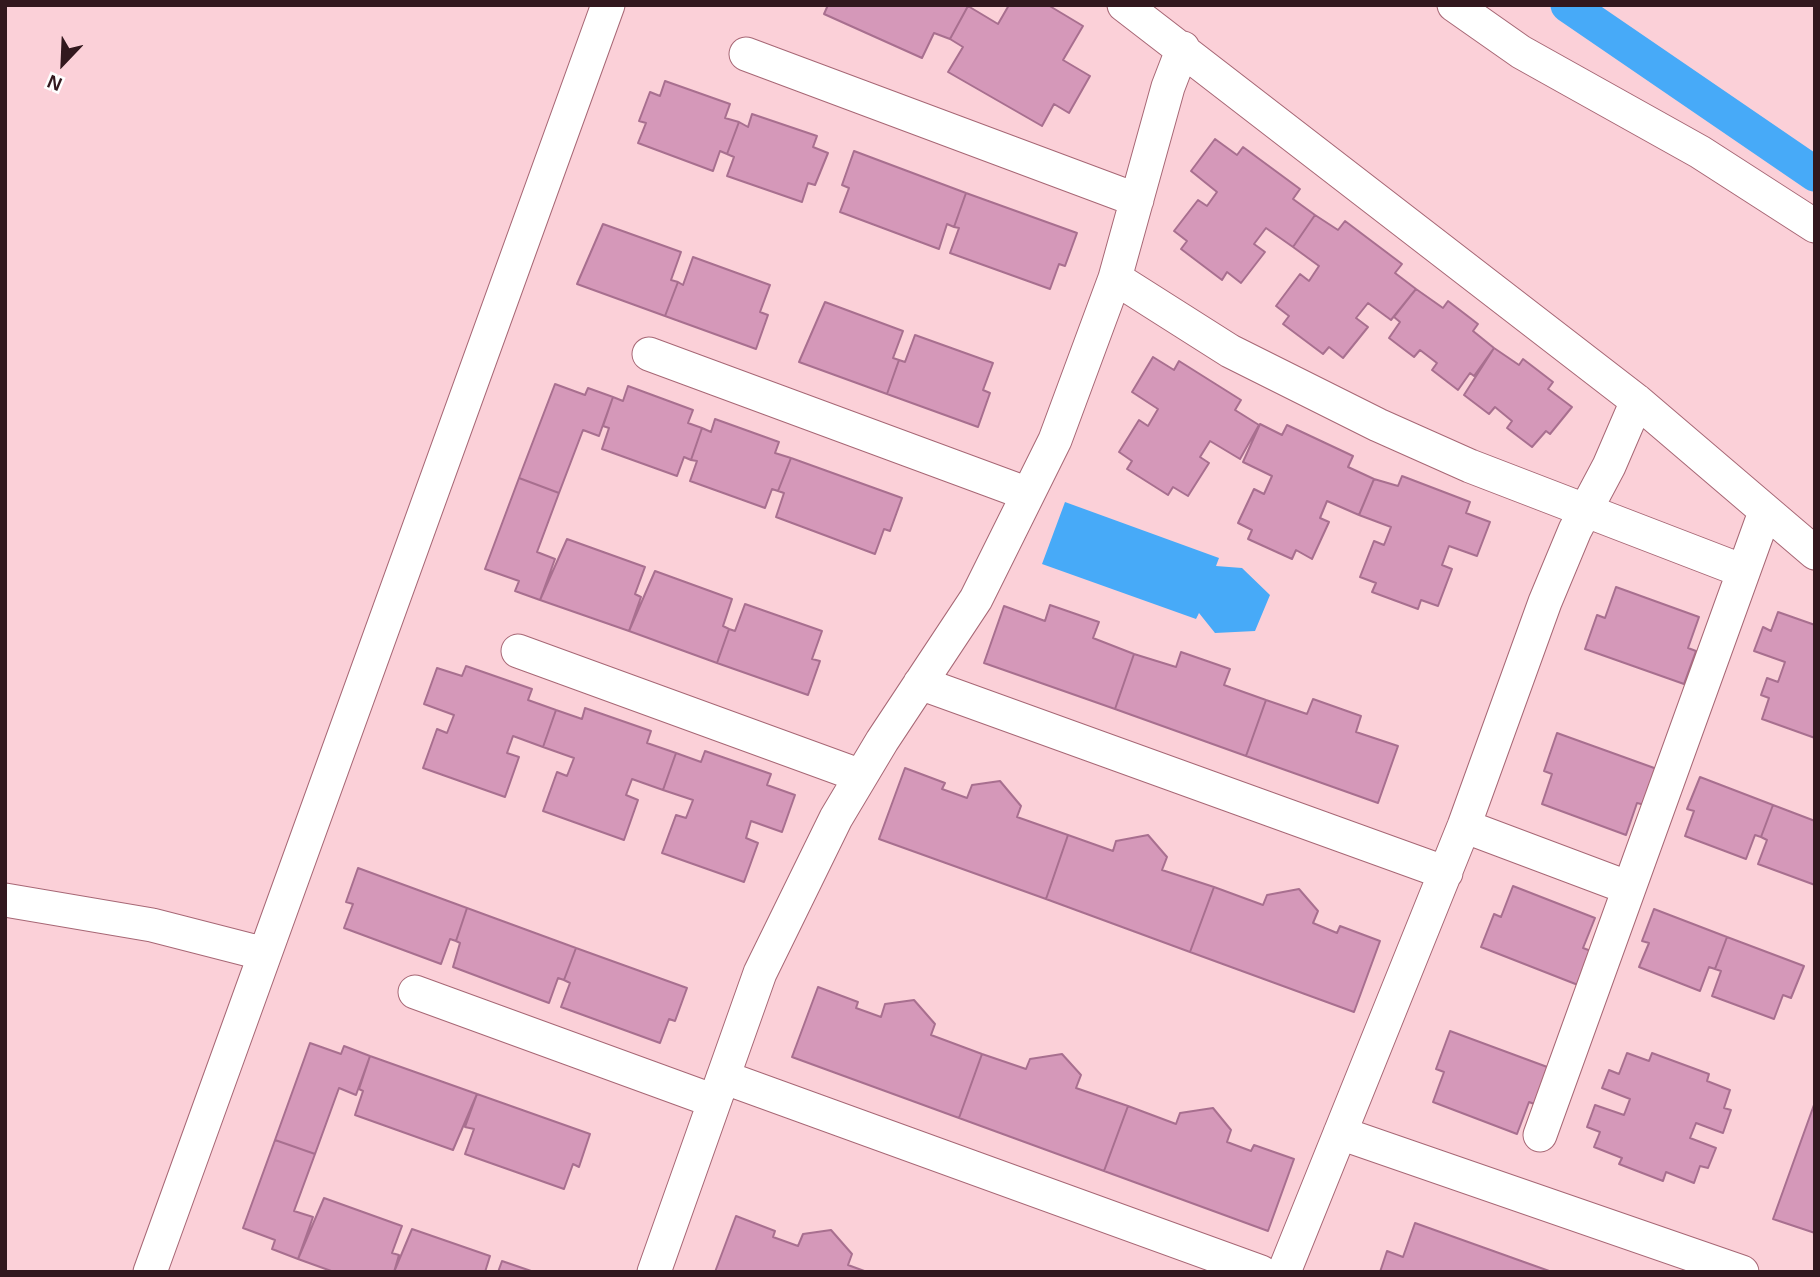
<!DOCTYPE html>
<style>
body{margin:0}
#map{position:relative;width:1820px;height:1277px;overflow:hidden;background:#fbd0d8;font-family:Arial,sans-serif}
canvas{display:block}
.frame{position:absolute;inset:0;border:7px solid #32181e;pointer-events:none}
.north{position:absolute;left:28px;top:28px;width:70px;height:70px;-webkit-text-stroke:5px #fefefe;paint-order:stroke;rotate:203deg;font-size:19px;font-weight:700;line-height:28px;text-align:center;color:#32181e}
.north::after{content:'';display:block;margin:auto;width:24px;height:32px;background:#32181e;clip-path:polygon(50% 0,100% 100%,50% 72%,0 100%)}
</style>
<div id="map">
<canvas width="1820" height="1277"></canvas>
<div class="frame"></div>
<div class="north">N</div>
</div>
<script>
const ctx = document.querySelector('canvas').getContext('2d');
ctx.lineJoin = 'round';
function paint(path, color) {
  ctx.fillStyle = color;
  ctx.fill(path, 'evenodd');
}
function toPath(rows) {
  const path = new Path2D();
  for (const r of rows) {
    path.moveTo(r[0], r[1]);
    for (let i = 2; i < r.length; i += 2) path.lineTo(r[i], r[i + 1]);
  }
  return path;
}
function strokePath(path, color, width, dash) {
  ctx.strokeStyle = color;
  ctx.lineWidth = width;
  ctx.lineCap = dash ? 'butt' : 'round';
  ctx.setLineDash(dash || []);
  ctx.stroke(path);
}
paint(toPath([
 [1065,502,1219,558,1216,566,1242,568,1270,595,1255,631,1215,633,1199,613,1196,619,1042,564]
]), '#47aaf8');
strokePath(toPath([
 [1568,5,1815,174]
]), '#47aaf8', 35);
const building = toPath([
 [828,5,967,5,968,6,950,39,934,33,922,58,824,14,828,5],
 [1009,5,1048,5,1083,26,1063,60,1090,76,1069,113,1054,104,1042,126,948,72,963,47,950,39,968,6,998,24,1009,5],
 [665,81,730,104,725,118,739,122,727,154,720,151,713,171,638,143,646,123,639,121,650,92,660,96,665,81],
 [752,114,817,136,813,147,828,153,815,185,808,183,802,202,727,176,734,157,727,154,739,122,748,127,752,114],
 [1215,139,1237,155,1243,147,1300,189,1293,199,1315,215,1293,247,1266,228,1254,244,1265,252,1241,283,1227,272,1222,280,1181,249,1187,241,1174,231,1198,200,1207,206,1217,192,1191,171,1215,139],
 [854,151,966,193,954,227,947,224,939,249,840,212,849,188,842,185,854,151],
 [966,193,1077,233,1065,266,1059,264,1050,289,950,253,959,228,954,227,966,193],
 [1315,215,1338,230,1345,221,1402,264,1395,273,1416,289,1391,320,1368,303,1356,318,1368,327,1343,358,1329,347,1323,354,1283,324,1289,316,1276,306,1300,274,1309,281,1319,266,1293,247,1315,215],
 [603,224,681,252,671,280,678,282,665,316,577,284,603,224],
 [693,257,770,285,760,312,768,315,756,349,665,316,678,282,683,285,693,257],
 [1416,289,1443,308,1448,301,1478,324,1473,331,1494,348,1474,376,1470,373,1458,390,1432,370,1437,363,1420,350,1414,357,1389,338,1400,322,1394,317,1416,289],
 [825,302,903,331,893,358,899,360,887,394,799,362,825,302],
 [915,335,993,363,983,390,990,393,978,427,887,394,899,360,905,362,915,335],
 [1494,348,1519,365,1523,359,1553,382,1548,389,1572,407,1550,434,1546,431,1532,447,1507,428,1512,421,1495,407,1489,414,1464,395,1494,348],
 [1153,357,1174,370,1179,361,1241,400,1235,410,1259,425,1240,459,1210,441,1200,457,1209,463,1188,496,1173,487,1168,495,1127,469,1132,461,1119,452,1139,420,1148,426,1158,409,1132,392,1153,357],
 [555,384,585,395,588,388,613,397,599,436,583,430,559,493,519,478,555,384],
 [628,386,693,410,688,423,702,428,691,460,684,457,677,476,602,449,609,428,603,426,613,397,623,401,628,386],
 [715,419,779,442,775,453,791,458,778,491,772,489,765,508,690,481,697,461,691,460,702,428,711,432,715,419],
 [1260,424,1282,435,1287,425,1353,456,1348,467,1374,479,1359,515,1327,501,1320,518,1329,522,1312,559,1296,550,1292,559,1248,539,1252,530,1238,523,1254,489,1264,494,1272,476,1243,462,1260,424],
 [791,458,902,498,890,531,884,529,875,554,776,517,784,493,778,491,791,458],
 [1402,476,1470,502,1466,513,1490,522,1477,556,1449,546,1442,565,1452,569,1438,606,1421,600,1418,609,1372,592,1376,583,1360,577,1374,541,1384,545,1391,527,1359,515,1374,479,1398,486,1402,476],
 [519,478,559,493,537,552,555,559,540,600,515,591,519,581,485,569,519,478],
 [567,539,645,567,635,594,641,597,629,631,540,600,567,539],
 [655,571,732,599,723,626,729,629,717,663,629,631,655,571],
 [1616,587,1699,617,1688,648,1696,651,1684,684,1585,649,1597,615,1605,618,1616,587],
 [745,604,822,631,812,659,820,661,808,695,717,663,729,629,735,631,745,604],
 [1050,605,1099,622,1093,638,1134,654,1115,709,984,663,1004,606,1045,621,1050,605],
 [1778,612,1815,625,1815,738,1762,719,1769,698,1761,695,1767,678,1778,682,1785,662,1754,651,1763,627,1771,631,1778,612],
 [1181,652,1230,669,1224,685,1266,700,1246,756,1115,709,1134,654,1176,667,1181,652],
 [466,666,532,689,528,700,556,710,543,747,513,736,507,753,519,757,505,797,423,768,437,729,447,733,454,715,424,704,437,668,462,676,466,666],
 [1313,699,1361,716,1356,732,1398,746,1378,803,1246,756,1266,700,1307,714,1313,699],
 [585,708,651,731,647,743,676,753,663,790,632,779,626,795,638,800,624,840,543,811,557,772,567,776,574,758,543,747,556,710,582,719,585,708],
 [1557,733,1657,769,1645,805,1637,803,1626,835,1542,804,1552,774,1544,771,1557,733],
 [705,751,771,774,767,785,795,795,782,832,751,821,746,838,758,843,744,882,662,853,676,815,686,818,693,800,663,790,676,753,701,762,705,751],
 [905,768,945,783,942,789,967,798,972,785,1000,781,1021,806,1017,817,1068,835,1046,899,879,839,905,768],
 [1700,777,1773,805,1761,837,1755,835,1746,859,1685,836,1694,811,1687,809,1700,777],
 [1773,805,1815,821,1815,885,1758,864,1767,840,1761,837,1773,805],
 [1068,835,1113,851,1116,841,1148,835,1167,857,1162,870,1214,887,1190,952,1046,899,1068,835],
 [358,868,467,908,456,941,450,939,441,964,344,928,353,904,346,902,358,868],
 [1513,886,1595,918,1583,948,1591,951,1578,985,1481,947,1494,914,1501,917,1513,886],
 [1214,887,1263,905,1267,895,1299,889,1318,911,1313,923,1337,933,1340,926,1380,941,1354,1012,1190,952,1214,887],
 [467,908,576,948,564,980,558,978,549,1003,453,967,460,943,456,941,467,908],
 [1654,909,1727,937,1715,969,1709,967,1700,991,1639,967,1649,943,1642,941,1654,909],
 [1727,937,1804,966,1791,998,1783,995,1774,1019,1712,996,1721,971,1715,969,1727,937],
 [576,948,687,988,675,1021,669,1019,660,1043,561,1007,570,983,564,980,576,948],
 [818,987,858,1002,856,1008,881,1017,885,1004,914,1000,935,1024,931,1035,982,1054,959,1118,792,1057,818,987],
 [1450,1031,1550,1068,1537,1105,1529,1102,1517,1134,1433,1102,1444,1072,1436,1069,1450,1031],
 [310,1043,341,1054,344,1046,370,1056,356,1095,339,1088,315,1154,275,1140,310,1043],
 [1627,1053,1649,1061,1652,1053,1709,1074,1707,1081,1730,1090,1724,1108,1731,1110,1723,1133,1696,1123,1690,1138,1716,1148,1708,1168,1700,1166,1694,1183,1666,1172,1663,1181,1619,1164,1622,1158,1594,1147,1600,1132,1587,1127,1595,1105,1624,1115,1630,1099,1602,1088,1609,1070,1619,1074,1627,1053],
 [982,1054,1026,1069,1030,1059,1062,1054,1081,1075,1076,1088,1128,1106,1104,1171,959,1118,982,1054],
 [370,1056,477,1094,453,1150,355,1115,363,1091,359,1089,370,1056],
 [477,1094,590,1134,579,1167,573,1164,564,1189,465,1154,474,1129,465,1127,477,1094],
 [1815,1102,1815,1233,1773,1219,1815,1102],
 [1128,1106,1176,1124,1180,1113,1213,1108,1231,1130,1227,1142,1251,1151,1254,1145,1294,1159,1268,1231,1104,1171,1128,1106],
 [275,1140,315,1154,294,1211,313,1217,298,1259,272,1249,275,1240,243,1228,275,1140],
 [324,1198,402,1226,392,1253,399,1255,394,1272,334,1272,298,1259,324,1198],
 [736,1216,775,1231,773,1237,798,1246,803,1234,831,1230,852,1254,848,1265,867,1272,715,1272,736,1216],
 [1415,1223,1552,1272,1380,1272,1387,1251,1403,1257,1415,1223],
 [412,1229,490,1256,485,1272,394,1272,412,1229],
 [502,1261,534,1272,498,1272,502,1261]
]);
paint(building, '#d598b9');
strokePath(building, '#a86f8f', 2);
const street = toPath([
 [1124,5,1637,401,1815,553],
 [1454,5,1521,52,1700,152,1815,226],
 [746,54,1137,200],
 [1115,278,1230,351,1378,425,1470,466,1743,571],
 [649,354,1028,494],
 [518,651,861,776],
 [920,683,1446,873],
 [1464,826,1629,888],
 [5,900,152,925,265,954],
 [415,992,714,1101],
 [723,1077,1261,1272],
 [1340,1133,1742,1272],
 [1540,1135,1765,512],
 [150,1272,608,5],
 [654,1272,760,973,836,818,882,741,976,599,1055,440,1115,278,1168,87,1183,48],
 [1284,1272,1464,826,1545,602,1575,530,1609,466,1637,401]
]);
strokePath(street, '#a76775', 35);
strokePath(street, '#fff', 33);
</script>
